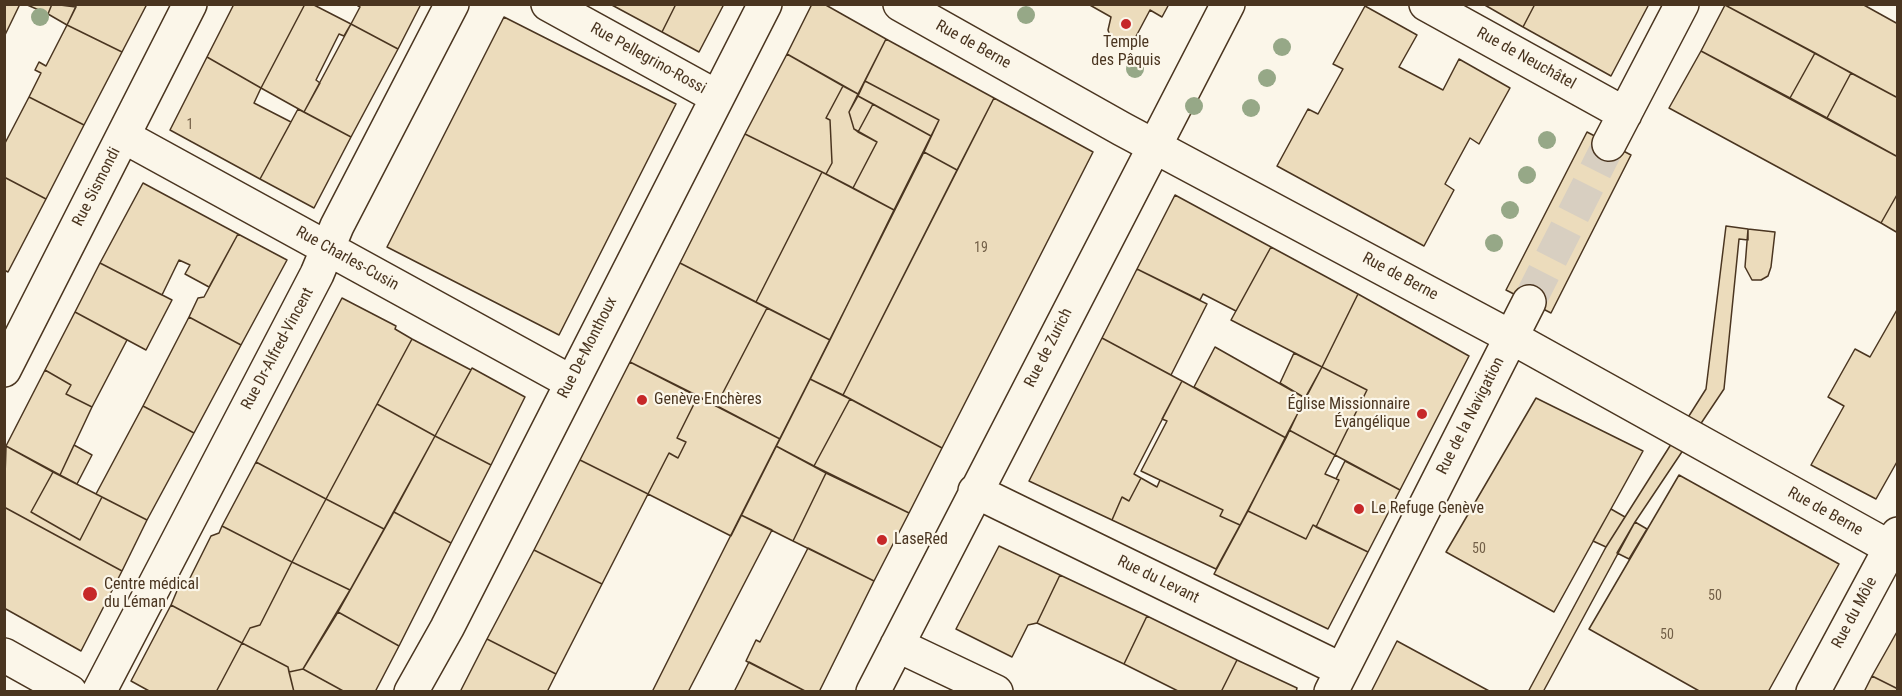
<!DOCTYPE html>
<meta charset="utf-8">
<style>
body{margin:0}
#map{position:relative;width:1902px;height:696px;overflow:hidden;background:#fbf6e9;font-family:"Roboto Condensed",sans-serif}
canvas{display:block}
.frame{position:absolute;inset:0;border:6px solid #4a3520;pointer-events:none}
</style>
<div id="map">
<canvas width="1902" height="696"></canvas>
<div class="frame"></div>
</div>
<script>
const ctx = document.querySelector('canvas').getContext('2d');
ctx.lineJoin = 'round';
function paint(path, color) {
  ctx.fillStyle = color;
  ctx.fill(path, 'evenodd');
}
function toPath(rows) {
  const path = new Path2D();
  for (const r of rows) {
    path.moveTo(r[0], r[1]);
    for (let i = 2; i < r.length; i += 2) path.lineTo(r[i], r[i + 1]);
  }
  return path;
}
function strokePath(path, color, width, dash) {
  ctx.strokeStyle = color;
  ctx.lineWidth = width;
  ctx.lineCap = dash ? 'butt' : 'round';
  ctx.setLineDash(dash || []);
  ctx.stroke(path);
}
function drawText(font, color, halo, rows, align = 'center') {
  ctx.font = font + ' "Roboto Condensed",sans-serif';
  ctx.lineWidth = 4.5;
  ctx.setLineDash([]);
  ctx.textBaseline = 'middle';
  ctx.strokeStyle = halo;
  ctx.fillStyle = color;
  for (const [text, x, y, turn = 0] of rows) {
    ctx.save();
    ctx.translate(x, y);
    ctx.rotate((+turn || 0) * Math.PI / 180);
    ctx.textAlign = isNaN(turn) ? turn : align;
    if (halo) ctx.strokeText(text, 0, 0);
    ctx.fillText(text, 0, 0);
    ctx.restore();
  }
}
const building = toPath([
 [4,4,20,4,4,37,4,4],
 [25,4,52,4,48,14,25,4],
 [52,4,76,7,67,25,48,14,52,4],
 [77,4,147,4,122,52,67,25,77,4],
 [234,4,305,4,261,88,207,57,234,4],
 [305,4,312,4,351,24,344,36,339,34,316,80,320,83,304,112,261,88,305,4],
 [355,4,421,4,398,49,351,24,360,7,355,4],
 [610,4,676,4,662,32,610,4],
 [676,4,724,4,699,52,662,32,676,4],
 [812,4,824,4,886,39,858,94,787,54,812,4],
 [1088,4,1169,4,1162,17,1150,10,1133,42,1120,45,1111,39,1108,30,1111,17,1088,4],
 [1483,4,1535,4,1523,27,1483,4],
 [1535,4,1649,4,1611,76,1523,27,1535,4],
 [1862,4,1898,24,1898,98,1725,5,1862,4],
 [1725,5,1815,53,1790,98,1701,51,1725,5],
 [1365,6,1417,35,1399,67,1443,90,1459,59,1510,88,1479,144,1470,138,1445,184,1454,190,1424,246,1277,166,1308,109,1318,114,1343,69,1333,64,1365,6],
 [504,17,676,104,559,335,387,247,504,17],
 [351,24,398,49,351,137,304,112,351,24],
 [67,25,122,52,84,125,29,97,41,73,35,70,39,62,46,66,67,25],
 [886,39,994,98,957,170,924,152,939,120,865,81,886,39],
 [1701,51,1898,157,1898,193,1881,223,1669,108,1701,51],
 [1815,53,1851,73,1827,118,1790,98,1815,53],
 [787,54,843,86,826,118,830,120,832,163,826,174,745,134,787,54],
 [207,57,261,88,254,103,291,122,260,179,170,130,207,57],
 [1851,73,1898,98,1898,157,1827,118,1851,73],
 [865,81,939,120,931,136,858,96,865,81],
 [843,86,858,94,849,112,854,129,877,142,853,188,826,174,832,163,830,120,826,118,843,86],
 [858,96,873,104,858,132,854,129,849,112,858,96],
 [29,97,84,125,46,199,4,177,4,145,29,97],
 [994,98,1093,152,942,448,843,395,994,98],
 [873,104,931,136,894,210,853,188,877,142,858,132,873,104],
 [298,109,351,137,314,208,260,179,298,109],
 [1587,132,1631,155,1551,313,1506,290,1587,132],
 [745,134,822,172,756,302,680,263,745,134],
 [924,152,957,170,843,395,810,379,924,152],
 [822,172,894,210,830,340,756,302,822,172],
 [4,177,46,199,8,272,4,270,4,177],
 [143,183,238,234,209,287,185,274,190,265,179,260,162,295,100,263,143,183],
 [1898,193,1898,233,1881,223,1898,193],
 [1175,195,1271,247,1236,311,1203,294,1200,300,1137,269,1175,195],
 [1726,226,1748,229,1748,240,1739,239,1724,389,1635,522,1543,692,1528,692,1606,547,1706,389,1726,226],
 [1748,229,1775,232,1771,267,1768,276,1761,280,1752,280,1745,267,1748,229],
 [238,234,287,260,241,345,189,317,198,298,204,297,238,234],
 [1271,247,1358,294,1322,367,1231,320,1271,247],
 [100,263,172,300,146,350,75,312,100,263],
 [680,263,767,308,716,406,630,362,680,263],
 [1137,269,1207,304,1171,375,1102,338,1137,269],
 [1358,294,1469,356,1400,490,1335,455,1367,390,1322,367,1358,294],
 [342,298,396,326,395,329,412,339,326,499,256,462,342,298],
 [767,308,830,340,780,439,716,406,767,308],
 [1898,308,1898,460,1876,499,1811,465,1844,406,1828,397,1855,349,1870,357,1898,308],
 [75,312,127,340,92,407,66,394,71,385,45,370,75,312],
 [189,317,241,345,194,433,143,406,189,317],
 [1102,338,1182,381,1134,474,1141,478,1129,501,1122,497,1112,520,1029,481,1102,338],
 [412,339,471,370,435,436,377,404,412,339],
 [1215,347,1305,398,1286,438,1194,387,1215,347],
 [1294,353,1322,367,1305,398,1280,383,1294,353],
 [630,362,698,396,677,438,686,442,678,458,669,453,648,494,580,460,630,362],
 [1322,367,1367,390,1335,455,1289,430,1322,367],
 [472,368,525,397,491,465,435,436,472,368],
 [45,370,71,385,66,394,92,407,60,475,6,446,45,370],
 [810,379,850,399,814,466,776,446,810,379],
 [1182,381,1286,438,1240,525,1220,516,1223,510,1141,471,1167,421,1162,419,1182,381],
 [698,396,780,439,731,536,648,494,669,453,678,458,686,442,677,438,698,396],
 [1536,398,1643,451,1554,612,1446,552,1536,398],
 [850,399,942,448,909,513,814,466,850,399],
 [377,404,435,436,384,529,326,499,377,404],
 [143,406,194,433,147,520,96,494,143,406],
 [1289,430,1335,455,1325,474,1339,480,1316,527,1313,525,1306,539,1248,511,1289,430],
 [435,436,491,465,451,543,394,512,435,436],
 [74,445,92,455,77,484,60,475,74,445],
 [6,446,53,472,31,512,80,540,102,497,147,520,122,571,4,507,6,446],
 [776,446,826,473,793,541,741,515,776,446],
 [580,460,648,494,602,584,534,550,580,460],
 [1345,461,1400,490,1368,552,1316,527,1339,480,1336,479,1345,461],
 [256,462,326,499,292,562,222,526,256,462],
 [53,472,102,497,80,540,31,512,53,472],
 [826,473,909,513,874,581,793,541,826,473],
 [1679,475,1839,564,1768,692,1701,692,1589,629,1679,475],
 [1141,478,1157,487,1160,480,1223,510,1220,516,1240,525,1216,569,1112,520,1122,497,1129,501,1141,478],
 [326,499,384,529,350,590,292,562,326,499],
 [4,507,122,571,81,651,4,608,4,507],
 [1611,509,1625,517,1606,547,1593,541,1611,509],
 [1248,511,1306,539,1313,525,1368,552,1328,629,1214,574,1248,511],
 [394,512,451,543,399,646,338,612,394,512],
 [741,515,772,530,688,692,652,692,741,515],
 [1635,522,1647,529,1629,559,1617,553,1635,522],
 [222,526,292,562,260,625,250,628,242,643,171,605,179,586,187,584,211,536,219,533,222,526],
 [999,546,1060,575,1037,623,1028,625,1012,657,956,629,999,546],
 [808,548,874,581,819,692,807,692,746,661,756,640,760,642,808,548],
 [534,550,602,584,556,674,487,639,534,550],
 [292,562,350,590,303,669,289,672,288,667,242,643,250,628,260,625,292,562],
 [1060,575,1147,616,1124,664,1037,623,1060,575],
 [171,605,242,643,216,692,151,692,131,681,171,605],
 [338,612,399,646,375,692,345,692,303,669,338,612],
 [1147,616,1237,660,1221,692,1180,692,1124,664,1147,616],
 [1898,630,1898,689,1872,676,1898,630],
 [487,639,556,674,547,692,460,692,487,639],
 [1397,641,1491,692,1371,692,1397,641],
 [242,643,288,667,294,692,216,692,242,643],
 [1237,660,1297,688,1296,692,1221,692,1237,660],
 [749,662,807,692,734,692,749,662],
 [303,669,345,692,294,692,289,672,303,669],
 [1872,676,1898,689,1898,692,1864,692,1872,676]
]);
paint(building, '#ecdcbc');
strokePath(building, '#4a3520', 1.5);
strokePath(toPath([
 [1529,302,1609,144]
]), '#d8cfc1', 33, [33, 16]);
const minor = toPath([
 [548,4,717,97],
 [900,4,1122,129,1511,337,1898,552],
 [1426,4,1625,114],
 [123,136,571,382],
 [1609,144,1682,4],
 [4,370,190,4],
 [975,491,1342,670],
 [897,645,996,692],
 [4,655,70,692],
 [99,692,317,274,337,226,452,4],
 [411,692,447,628,765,4],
 [873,692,1228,4],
 [1331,692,1529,302],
 [1813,692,1898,534]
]);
strokePath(minor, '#4a3520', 36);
strokePath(minor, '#fbf6e9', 33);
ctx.fillStyle = '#96a887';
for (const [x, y] of [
 [1026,15],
 [40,17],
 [1282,47],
 [1135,69],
 [1267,78],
 [1194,106],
 [1251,108],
 [1547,140],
 [1527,175],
 [1510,210],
 [1494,243]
]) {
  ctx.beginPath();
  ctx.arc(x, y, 9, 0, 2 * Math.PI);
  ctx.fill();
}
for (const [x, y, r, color] of [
 [1126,24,6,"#c62828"],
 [642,400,6,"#c62828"],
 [1422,414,6,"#c62828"],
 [1359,509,6,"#c62828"],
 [882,540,6,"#c62828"],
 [90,594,8,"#c62828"]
]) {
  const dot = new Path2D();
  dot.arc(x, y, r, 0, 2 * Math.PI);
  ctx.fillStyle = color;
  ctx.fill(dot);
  strokePath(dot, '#fbf6e9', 2);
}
drawText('14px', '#725f47', null, [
 ["1",190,125],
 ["19",981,248],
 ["50",1479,549],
 ["50",1715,596],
 ["50",1667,635]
]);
drawText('16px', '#4a3520', '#fbf6e9', [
 ["Temple",1126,43,"center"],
 ["des Pâquis",1126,61,"center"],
 ["Genève Enchères",654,400],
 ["Église Missionnaire",1410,405,"right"],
 ["Évangélique",1410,423,"right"],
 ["Le Refuge Genève",1371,509],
 ["LaseRed",894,540],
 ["Centre médical",104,585],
 ["du Léman",104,603]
], 'left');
drawText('16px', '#4a3520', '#fbf6e9', [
 ["Rue de Berne",973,45,29],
 ["Rue Pellegrino-Rossi",648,59,29],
 ["Rue de Neuchâtel",1526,59,29],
 ["Rue Sismondi",97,187,-63],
 ["Rue Charles-Cusin",347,259,29],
 ["Rue de Berne",1400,277,28],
 ["Rue De-Monthoux",588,348,-63],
 ["Rue de Zurich",1049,348,-63],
 ["Rue Dr-Alfred-Vincent",278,349,-62],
 ["Rue de la Navigation",1471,416,-63],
 ["Rue de Berne",1825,512,29],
 ["Rue du Levant",1158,580,26],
 ["Rue du Môle",1855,613,-62]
]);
</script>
